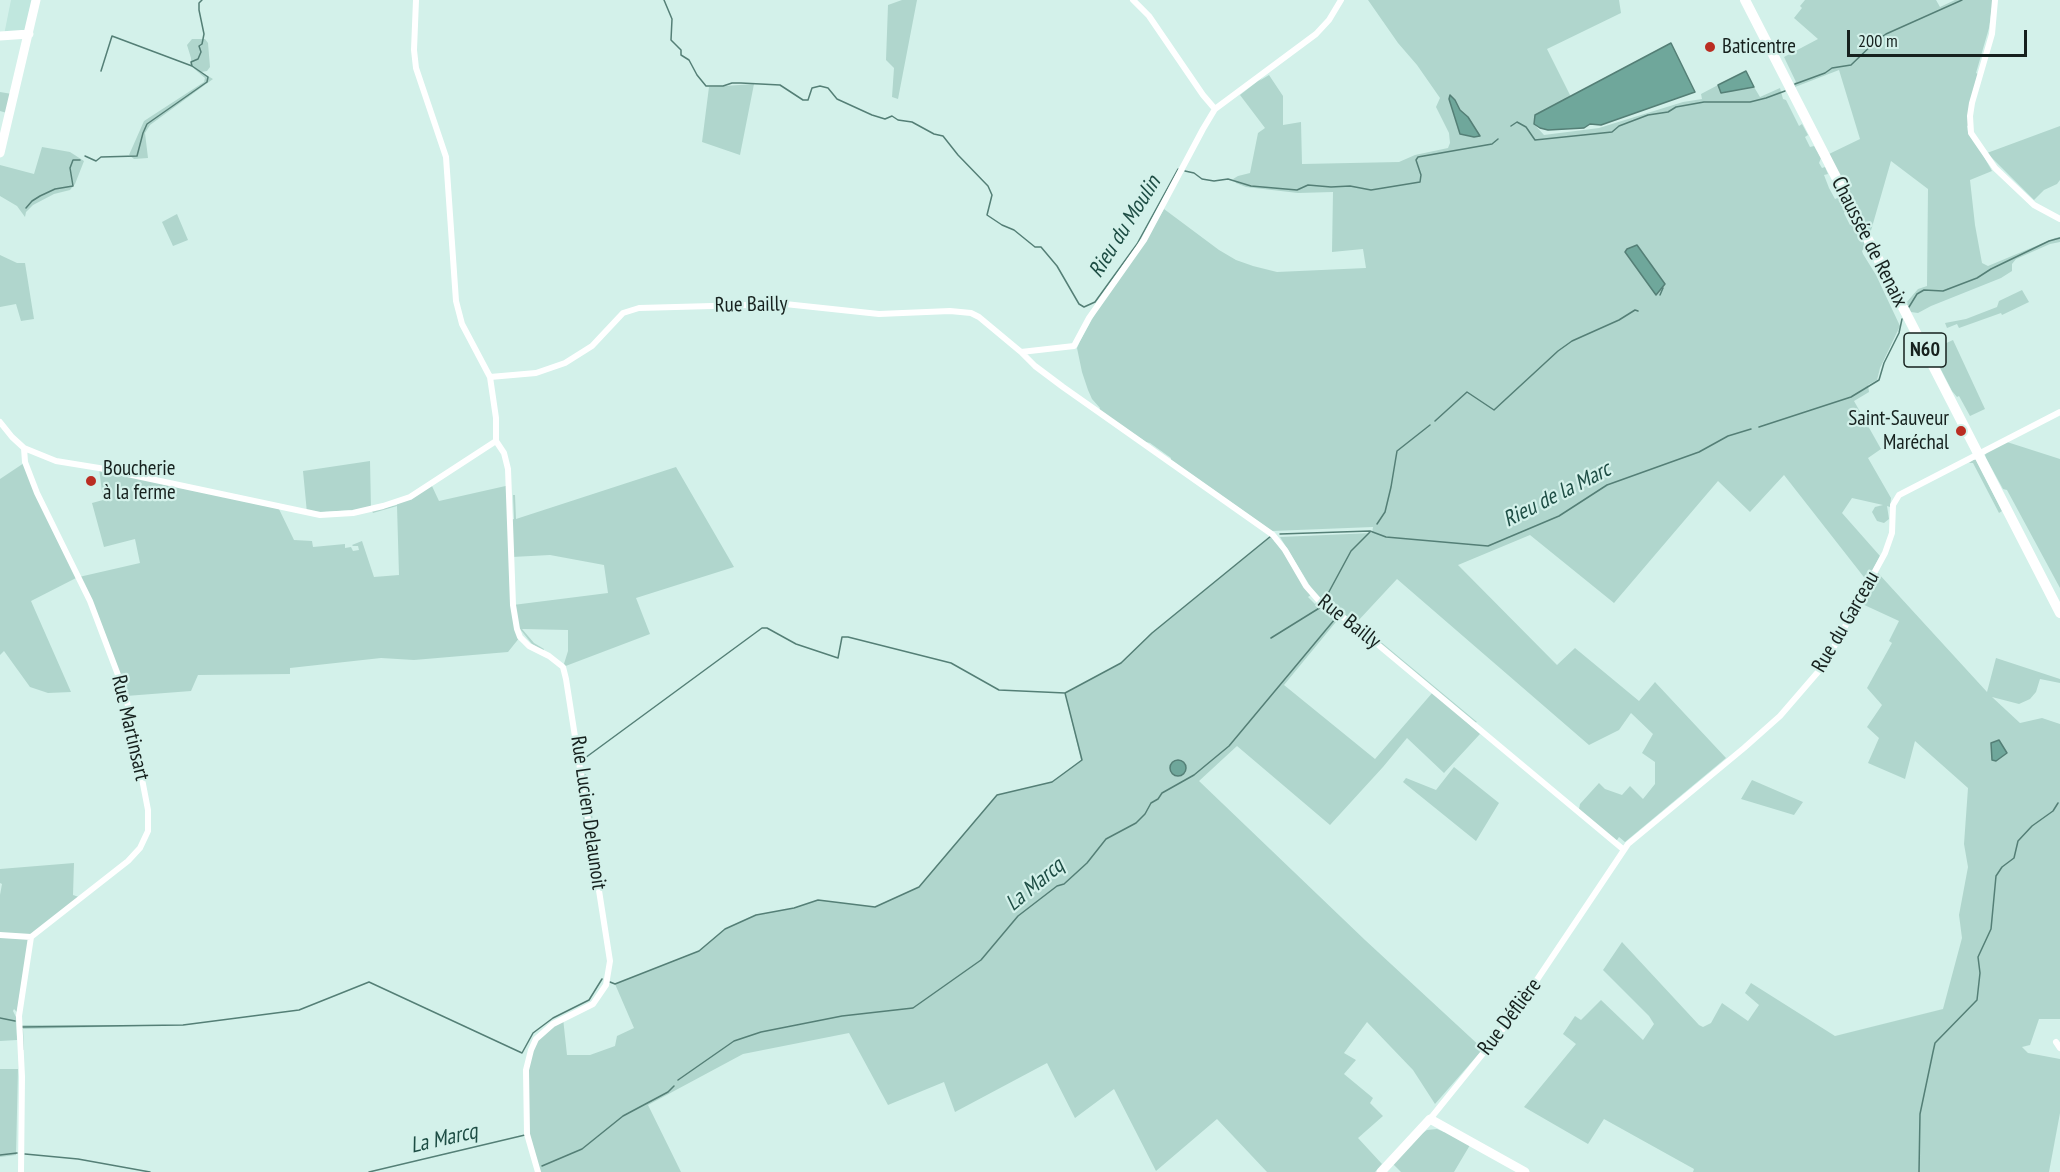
<!DOCTYPE html>
<meta charset="utf-8">
<style>
body{margin:0}
#map{position:relative;width:2060px;height:1172px;overflow:hidden;background:#d3f1ea;font-family:"PT Sans Narrow",sans-serif}
canvas{display:block}
.scale{position:absolute;left:1847px;top:30px;width:180px;height:27px;box-sizing:border-box;border:3px solid #16211e;border-top:0;padding-left:8px;font-size:18px;line-height:21px;white-space:nowrap;color:#16211e;-webkit-text-stroke:4px #d3f1ea;paint-order:stroke}
</style>
<div id="map">
<canvas width="2060" height="1172"></canvas>
<div class="scale">200 m</div>
</div>
<script>
const ctx = document.querySelector('canvas').getContext('2d');
ctx.lineJoin = 'round';
function paint(path, color) {
  ctx.fillStyle = color;
  ctx.fill(path, 'evenodd');
}
function toPath(rows) {
  const path = new Path2D();
  for (const r of rows) {
    if (r.length === 3) {
      path.moveTo(r[0] + r[2], r[1]);
      path.arc(r[0], r[1], r[2], 0, 2 * Math.PI);
      continue;
    }
    path.moveTo(r[0], r[1]);
    for (let i = 2; i < r.length; i += 2) path.lineTo(r[i], r[i + 1]);
  }
  return path;
}
function strokePath(path, color, width, dash) {
  ctx.strokeStyle = color;
  ctx.lineWidth = width;
  ctx.lineCap = dash ? 'butt' : 'round';
  ctx.setLineDash(dash || []);
  ctx.stroke(path);
}
function drawText(font, color, halo, rows, align = 'center') {
  ctx.font = font + ' "PT Sans Narrow",sans-serif';
  ctx.lineWidth = 4.5;
  ctx.setLineDash([]);
  ctx.textBaseline = 'middle';
  ctx.strokeStyle = halo;
  ctx.fillStyle = color;
  for (const [text, x, y, turn = 0] of rows) {
    ctx.save();
    ctx.translate(x, y);
    ctx.rotate((+turn || 0) * Math.PI / 180);
    ctx.textAlign = isNaN(turn) ? turn : align;
    if (halo) ctx.strokeText(text, 0, 0);
    ctx.fillText(text, 0, 0);
    ctx.restore();
  }
}
paint(toPath([
 [11,0,32,0,26,32,4,35]
]), '#c0e7de');
paint(toPath([
 [902,0,917,0,898,99,892,97,894,68,886,60,888,5],
 [1368,0,1619,0,1621,13,1547,49,1571,97,1535,115,1534,124,1544,135,1599,128,1683,102,1702,99,1701,94,1718,85,1721,93,1754,87,1760,97,1780,88,1783,99,1786,100,1799,126,1802,124,1808,135,1805,137,1810,147,1814,146,1821,158,1819,163,1822,168,1825,167,1828,174,1824,175,1829,188,1835,199,1840,197,1847,210,1844,213,1850,225,1853,223,1866,246,1862,251,1863,254,1876,275,1900,326,1880,368,1877,380,1868,385,1869,392,1854,401,1881,449,1868,458,1891,498,1890,507,1887,506,1889,519,1884,523,1877,521,1872,512,1875,507,1883,505,1852,498,1842,513,1880,556,1867,581,1784,475,1750,512,1718,481,1614,603,1530,535,1458,565,1557,665,1575,648,1639,701,1655,682,1726,758,1625,842,1619,837,1615,843,1579,809,1580,804,1599,783,1605,789,1622,795,1630,786,1643,799,1655,784,1655,762,1642,753,1653,734,1631,713,1619,730,1589,745,1397,579,1357,622,1477,722,1475,723,1318,599,1280,537,1372,533,1373,527,1272,531,1171,460,1171,458,1150,443,1146,442,1099,410,1100,408,1092,399,1088,390,1082,372,1077,348,1080,341,1096,312,1142,247,1164,209,1219,250,1236,260,1253,266,1277,272,1366,268,1363,249,1332,252,1333,192,1298,193,1246,187,1236,183,1233,179,1238,176,1250,173,1258,133,1265,128,1240,95,1263,77,1259,81,1269,75,1283,96,1283,125,1301,122,1302,164,1399,162,1415,155,1448,148,1450,143,1449,133,1436,107,1440,98,1417,65,1398,43],
 [1637,245,1665,284,1656,294,1625,253],
 [1805,0,1936,0,1940,7,1955,0,1993,0,1989,28,1976,73,1978,74,1969,125,1967,126,1968,132,1970,132,1992,171,1970,180,1975,225,1982,263,1988,266,2055,238,2060,237,2060,242,2050,244,2016,259,2012,264,2012,271,2001,278,1931,306,1918,313,1911,312,1906,303,1918,289,1927,286,1928,189,1891,161,1870,234,1829,154,1860,139,1839,70,1795,87,1793,84,1796,82,1784,57,1818,39,1794,18,1802,8,1800,6],
 [192,39,205,39,208,43,210,67,207,71,201,72,213,79,150,125,145,133,148,158,134,159,129,155,144,121,204,82,205,78,191,66,191,58,187,45],
 [754,84,740,155,702,142,709,87],
 [0,92,12,94,7,113,0,111],
 [2060,126,2060,180,2057,184,2044,190,2034,200,1987,153],
 [42,147,70,152,84,161,75,184,70,190,54,194,33,205,26,212,25,217,17,206,0,196,0,165,34,174],
 [177,214,188,240,173,246,162,222],
 [0,255,17,263,25,263,34,319,21,321,16,304,0,307],
 [2022,290,2029,302,2002,315,2001,313,1959,328,1957,324,1947,328,1945,323,1966,319,1997,307,1999,301],
 [1953,340,1985,409,1970,416,1959,396,1957,397,1952,391,1931,350],
 [2007,442,2060,459,2060,588,2007,490,2003,489,1986,458,1985,455,1987,452],
 [1973,460,1976,460,2002,511,1999,513,1973,463,1969,463],
 [370,461,371,509,307,513,303,471],
 [24,463,79,577,140,563,135,539,104,547,92,503,103,500,99,468,278,507,294,540,312,541,313,547,345,544,345,548,351,547,353,551,359,550,358,546,353,546,352,545,362,541,374,577,399,575,397,506,373,513,372,511,397,505,397,502,431,484,439,501,510,485,511,520,514,519,513,495,515,495,516,519,676,467,734,567,636,598,650,634,563,667,568,651,568,630,522,629,534,643,544,649,543,651,532,644,520,629,520,637,508,652,414,660,381,658,290,668,290,674,198,675,191,691,126,696,78,577,31,601,71,692,48,693,30,687,4,651,0,655,0,479],
 [550,555,604,565,608,593,513,605,512,557],
 [1271,536,1275,542,1276,541,1311,595,1308,597,1315,604,1317,602,1340,617,1284,685,1375,759,1433,692,1480,734,1444,773,1407,738,1383,767,1330,825,1237,746,1199,781,1365,940,1483,1049,1435,1104,1413,1070,1367,1022,1344,1053,1356,1060,1344,1074,1373,1098,1370,1103,1383,1116,1358,1138,1382,1164,1375,1172,1267,1172,1217,1119,1156,1171,1114,1089,1075,1118,1047,1063,955,1112,944,1082,888,1105,849,1033,743,1054,648,1105,681,1172,538,1172,527,1134,527,1061,543,1031,563,1018,567,1055,590,1055,615,1046,617,1036,634,1028,615,984,699,951,725,929,756,915,794,908,818,900,875,907,919,887,997,795,1052,782,1081,760,1065,693,1121,663,1152,633],
 [1878,573,1987,692,1996,658,2060,679,2060,683,2040,679,2036,692,2030,699,2019,704,1992,697,2020,723,2042,718,2060,724,2060,1019,2039,1019,2030,1045,2022,1047,2028,1053,2060,1059,2060,1113,2049,1172,1693,1172,1694,1169,1604,1119,1588,1144,1524,1107,1576,1044,1563,1034,1575,1016,1581,1020,1601,1000,1643,1040,1654,1024,1649,1016,1603,970,1622,942,1699,1025,1703,1027,1711,1023,1722,1003,1748,1021,1759,1005,1745,993,1751,983,1835,1036,1943,1009,1962,938,1959,915,1968,867,1964,844,1968,788,1915,741,1905,779,1868,763,1879,738,1867,727,1882,705,1867,688,1892,643,1889,641,1899,621,1860,603],
 [1454,767,1499,803,1476,841,1403,782,1406,778,1436,790],
 [577,774,579,774,592,855,588,856],
 [586,774,603,887,601,887,584,775],
 [1752,780,1803,802,1794,815,1741,799],
 [74,863,73,895,82,898,41,928,28,944,17,1012,14,1009,13,1011,16,1017,17,1040,0,1041,0,895,2,884,0,883,0,869],
 [21,1025,183,1025,23,1029,24,1050,23,1050],
 [0,1069,18,1069,16,1155,0,1157],
 [1437,1129,1444,1132,1445,1131,1470,1145,1454,1172,1401,1172,1393,1164,1418,1136,1427,1130]
]), '#b0d6cd');
const water = toPath([
 [1671,43,1695,92,1601,125,1590,124,1584,128,1548,130,1540,128,1534,124,1535,115,1671,43],
 [1746,71,1754,87,1721,93,1718,85,1746,71],
 [1450,95,1455,100,1460,110,1468,117,1480,136,1474,137,1460,134,1449,99,1450,95],
 [1637,245,1665,284,1656,295,1625,252,1627,249,1637,245],
 [1999,740,2007,753,1996,761,1992,760,1991,743,1999,740],
 [1178,768,8]
]);
paint(water, '#6fa79b');
strokePath(water, '#547f76', 1.5);
strokePath(toPath([
 [664,0,672,19,671,40,681,50,681,55,689,60,697,75,706,86,723,86,732,83,741,83,780,85,803,100,808,100,812,88,820,86,828,88,837,99,872,115,885,119,892,116,898,120,912,122,934,134,943,136,958,155,988,186,992,195,987,215,1002,225,1014,230,1035,247,1041,247,1057,266,1079,304,1084,307,1095,302,1137,244,1178,169],
 [101,71,112,36,192,66],
 [1795,84,1825,73,1832,68,1851,65,1877,40,1886,34,1962,0],
 [1511,126,1517,122,1526,127,1535,140,1612,132,1619,126,1648,115,1668,112,1676,107,1704,102,1750,102,1766,98,1785,91],
 [85,156,96,161,101,157,137,156,143,133,147,124,207,82,208,77,192,66,191,62,198,59,201,52,199,46,202,44,204,34,199,10,199,3,202,0],
 [1185,171,1194,173,1202,179,1214,181,1228,179,1251,186,1297,190,1308,185,1331,187,1350,186,1371,190,1420,182,1421,175,1416,160,1418,157,1492,144,1498,139],
 [26,208,32,201,40,196,55,189,73,186,70,168,73,160,80,160],
 [1660,295,1663,288],
 [1909,307,1917,294,1924,290,1943,291,1977,278,1991,269,2049,241,2060,238],
 [1435,421,1467,392,1494,410,1558,351,1572,341,1619,320,1635,310,1638,311],
 [1759,427,1851,397,1879,380,1884,363,1899,333,1902,319],
 [1377,524,1385,512,1391,487,1397,451,1430,425],
 [1280,534,1370,531,1386,537,1488,546,1559,516,1607,485,1699,452,1728,436,1751,429],
 [1324,601,1351,551,1370,532],
 [585,758,762,628,767,628,796,644,838,658,842,637,848,637,951,663,999,690,1065,693],
 [610,982,615,984,699,951,725,929,756,915,794,908,818,900,875,907,919,887,997,795,1052,782,1082,760,1065,693,1121,663,1152,633,1271,536],
 [0,1018,15,1021],
 [21,1027,183,1025,299,1010,369,982,522,1053,533,1033,553,1018,589,1000,602,979],
 [678,1080,734,1041,761,1032,842,1016,913,1008,981,960,1018,916,1057,886,1064,884,1087,863,1106,839,1136,823,1145,814,1151,803,1158,799,1162,793,1194,775,1229,746,1335,619,1321,607,1271,638],
 [25,1154,78,1159,150,1172],
 [0,1155,17,1153],
 [542,1166,582,1149,623,1116,668,1092,674,1086],
 [369,1172,525,1135],
 [1919,1172,1920,1114,1933,1052,1935,1043,1977,1000,1980,973,1978,957,1991,929,1996,876,2002,867,2014,858,2018,841,2032,826,2053,811,2058,803]
]), '#547f76', 1.5);
strokePath(toPath([
 [416,0,414,50,416,68,446,157,456,301,462,324,490,377,496,418,496,441],
 [1133,0,1149,16,1203,95,1215,109],
 [1995,0,1992,34,1972,103,1970,116,1971,133,1995,168,2034,205,2060,219],
 [1021,352,1074,346,1089,318,1144,240,1203,129,1215,109,1316,34,1329,20,1341,0],
 [490,377,536,373,565,363,592,346,623,313,639,308,785,304,879,314,950,311,971,313,979,317,1021,352,1035,366,1063,387,1273,535,1285,550,1306,586,1321,603,1352,623,1624,850],
 [0,422,12,437,24,448,56,461,99,468,320,515,353,513,383,506,410,497,496,441],
 [496,441,504,453,508,469,513,605,517,629,520,637,529,646,549,656,563,667,566,679,610,961,606,985,593,1004,553,1024,536,1039,531,1050,526,1070,527,1134,538,1172],
 [0,935,31,937],
 [2056,1042,2060,1048],
 [1430,1119,1510,1020,1628,844,1744,748,1780,716,1824,665,1885,553,1892,533,1893,505,1899,495,2060,412],
 [21,1172,22,1077,19,1016,31,937,128,861,140,848,148,831,148,810,126,696,90,601,37,493,25,462,24,448]
]), '#fff', 6);
strokePath(toPath([
 [0,36,29,34],
 [0,153,36,0],
 [1381,1172,1430,1119,1525,1172]
]), '#fff', 9);
strokePath(toPath([
 [1745,0,2060,613]
]), '#fff', 10);
for (const [x, y, r, color] of [
 [1710,47,6,"#ba2d22"],
 [1961,431,6,"#ba2d22"],
 [91,481,6,"#ba2d22"]
]) {
  const dot = new Path2D();
  dot.arc(x, y, r, 0, 2 * Math.PI);
  ctx.fillStyle = color;
  ctx.fill(dot);
  strokePath(dot, '#d3f1ea', 2);
}
for (const [x, y, w] of [
 [1925,350,42]
]) {
  const box = new Path2D();
  box.roundRect(x - w / 2, y - 17, w, 34, 4.5);
  ctx.fillStyle = '#d3f1ea';
  ctx.fill(box);
  strokePath(box, '#16211e', 1.5);
}
drawText('bold 20px', '#16211e', null, [
 ["N60",1925,350]
]);
drawText('21px', '#16211e', '#d3f1ea', [
 ["Baticentre",1722,47],
 ["Saint-Sauveur",1949,419,"right"],
 ["Maréchal",1949,443,"right"],
 ["Boucherie",103,469],
 ["à la ferme",103,493]
], 'left');
drawText('21px', '#16211e', '#d3f1ea', [
 ["Chaussée de Renaix",1869,242,63],
 ["Rue Bailly",751,305,-1],
 ["Rue Bailly",1349,622,38],
 ["Rue du Garceau",1846,622,-60],
 ["Rue Martinsart",130,728,77],
 ["Rue Lucien Delaunoit",588,813,82],
 ["Rue Déflière",1510,1017,-53]
]);
drawText('italic 22px', '#1d4d44', '#d3f1ea', [
 ["Rieu du Moulin",1125,227,-58],
 ["Rieu de la Marc",1557,495,-27],
 ["La Marcq",1035,885,-40],
 ["La Marcq",444,1139,-13]
]);
</script>
